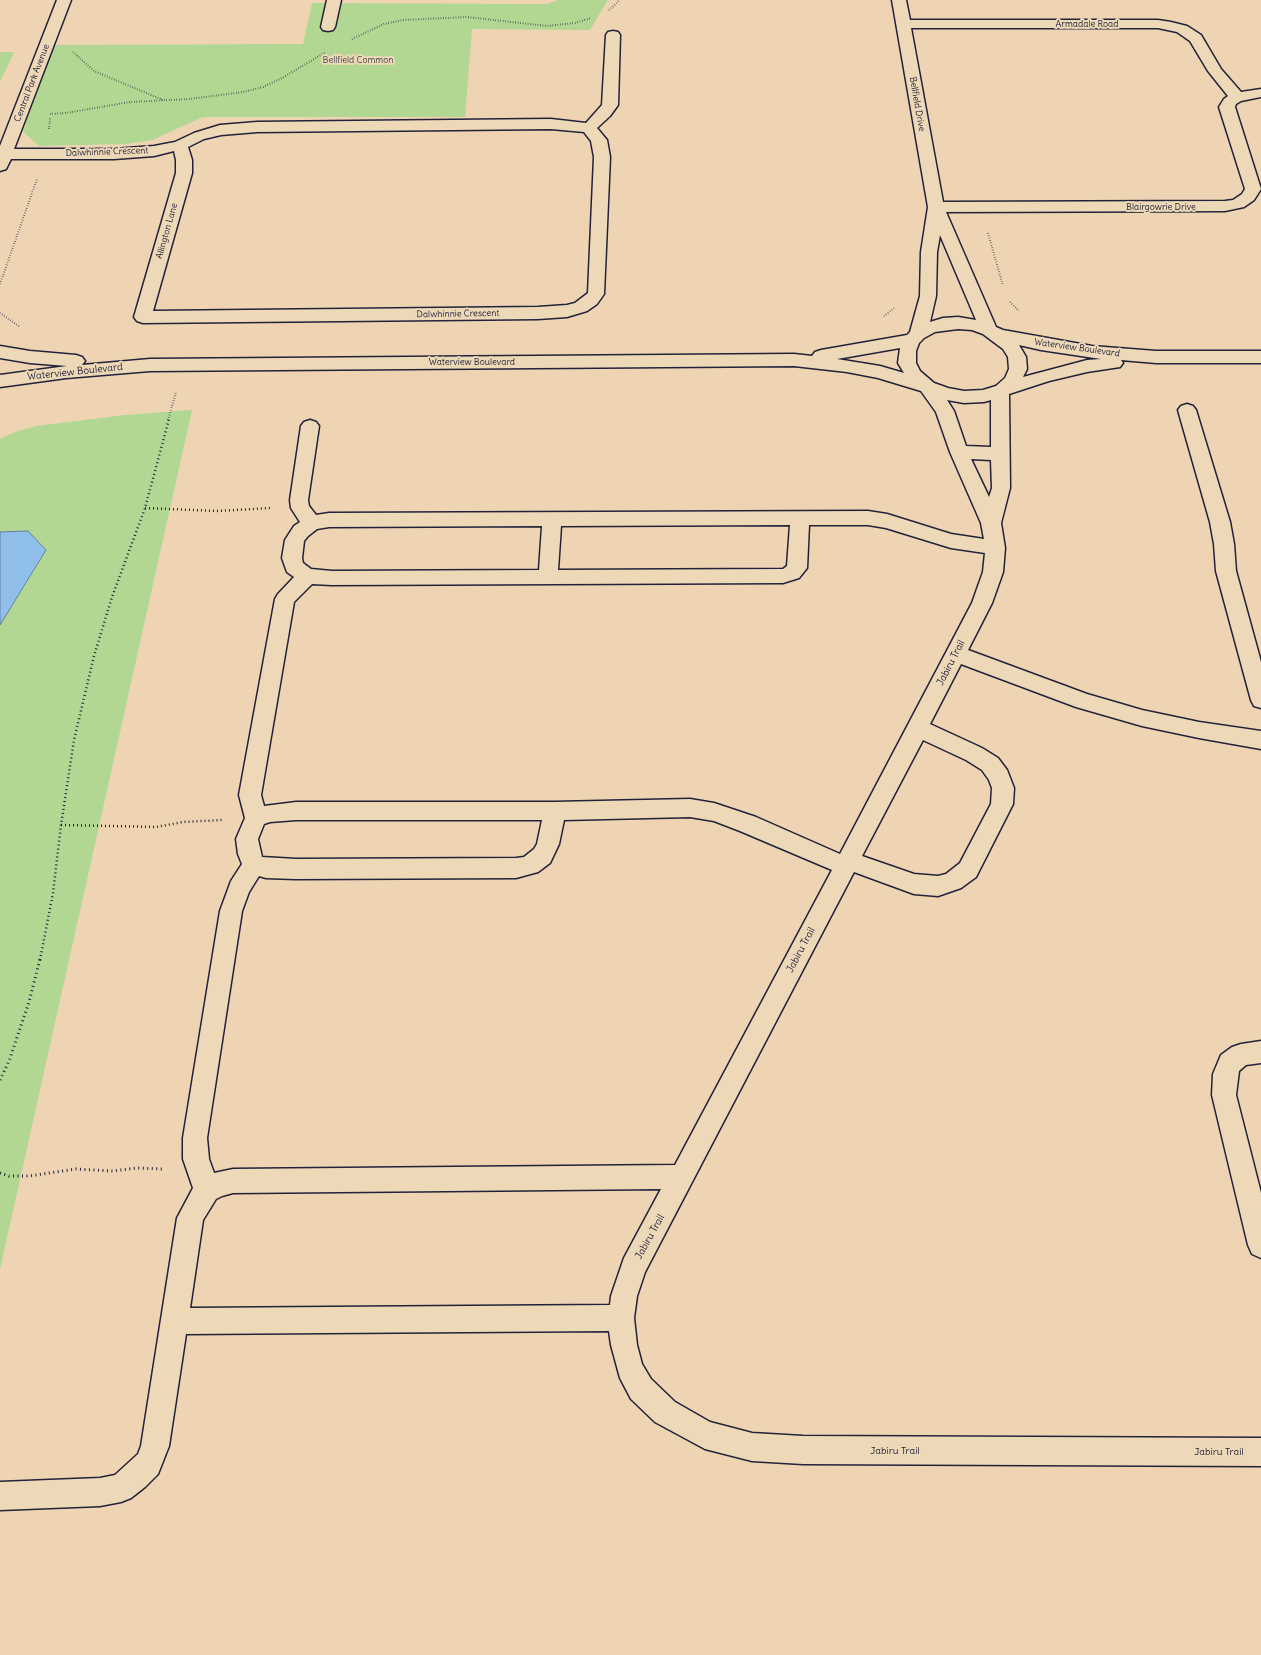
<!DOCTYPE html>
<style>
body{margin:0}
canvas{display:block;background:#efd4b4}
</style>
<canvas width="1261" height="1655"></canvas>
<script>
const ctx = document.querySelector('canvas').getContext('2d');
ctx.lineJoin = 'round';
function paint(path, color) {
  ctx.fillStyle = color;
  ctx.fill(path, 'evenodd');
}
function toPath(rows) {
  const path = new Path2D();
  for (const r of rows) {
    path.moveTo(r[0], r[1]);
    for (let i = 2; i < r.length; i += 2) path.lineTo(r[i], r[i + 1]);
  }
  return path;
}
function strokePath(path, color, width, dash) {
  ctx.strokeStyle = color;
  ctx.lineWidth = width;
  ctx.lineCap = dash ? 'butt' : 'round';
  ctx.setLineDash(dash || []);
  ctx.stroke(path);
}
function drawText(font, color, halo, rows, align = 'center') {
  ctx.font = font + ' Delius,sans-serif';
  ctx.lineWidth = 4;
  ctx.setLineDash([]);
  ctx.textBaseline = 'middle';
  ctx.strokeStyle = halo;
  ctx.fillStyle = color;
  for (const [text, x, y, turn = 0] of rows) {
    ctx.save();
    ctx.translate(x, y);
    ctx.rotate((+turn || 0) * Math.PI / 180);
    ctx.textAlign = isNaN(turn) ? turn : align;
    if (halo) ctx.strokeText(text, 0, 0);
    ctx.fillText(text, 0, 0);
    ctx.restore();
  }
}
paint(toPath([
 [557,0,608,0,590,30,472,29,465,117,203,117,152,140,126,144,39,146,23,132,53,45,303,44,312,3,548,4],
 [0,52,14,52,0,82],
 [192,410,0,1269,0,439,15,432,36,426,125,415]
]), '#b2d792');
const water = toPath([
 [28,531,46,550,0,625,0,532,28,531]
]);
paint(water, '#90bfea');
strokePath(water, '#6480a4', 1);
const minor = toPath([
 [57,0,71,0,14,149,114,149,154,146,175,142,194,133,220,125,257,122,551,119,586,123,602,105,606,35,608,32,613,31,618,32,620,35,618,105,610,116,597,128,607,140,610,157,604,294,597,304,587,311,567,317,538,319,143,323,137,321,134,317,176,173,176,160,174,151,154,156,114,159,11,159,6,169,0,171,0,146,57,0],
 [551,129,584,132,591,141,594,157,588,293,575,303,567,305,538,307,153,311,192,173,192,160,188,147,204,139,221,135,257,132,551,129],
 [327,0,341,0,335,27,333,30,328,31,323,30,321,27,327,0],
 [892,0,906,0,910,20,1158,20,1171,22,1187,26,1201,35,1221,69,1241,92,1261,89,1261,97,1241,101,1236,104,1235,107,1261,189,1254,200,1244,207,1225,211,946,212,996,327,1003,330,1092,346,1156,351,1261,351,1261,363,1156,363,1121,360,1123,363,1120,367,1087,372,1049,381,1009,394,1010,488,1001,523,1005,548,1003,572,992,603,968,650,1087,694,1142,710,1199,722,1261,731,1261,749,1199,738,1142,726,1076,707,961,664,930,724,982,748,998,758,1007,770,1014,788,1013,804,976,877,961,888,938,896,914,894,854,872,645,1272,637,1296,634,1318,637,1345,642,1364,651,1379,675,1402,710,1422,752,1433,803,1436,1261,1438,1261,1466,803,1464,752,1461,705,1449,655,1422,631,1399,620,1378,611,1345,609,1331,186,1334,169,1446,158,1474,145,1487,131,1498,121,1502,100,1506,0,1510,0,1482,100,1478,115,1475,138,1454,141,1446,177,1218,193,1188,183,1159,183,1138,220,911,231,881,242,864,238,854,236,839,245,818,239,795,275,599,278,594,294,577,287,572,282,558,285,540,294,526,300,522,291,508,290,500,301,426,304,422,310,420,316,422,319,426,308,500,309,506,316,515,329,513,868,511,887,514,951,534,984,539,981,523,950,452,936,412,921,391,878,378,847,372,794,366,150,371,66,378,0,387,0,375,67,366,30,363,0,358,0,346,30,351,76,355,82,357,85,361,82,365,150,359,794,354,812,356,815,352,821,350,907,335,910,332,920,296,921,252,928,207,892,0],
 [911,28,1158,28,1177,32,1190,41,1208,71,1228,96,1224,99,1219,107,1245,189,1242,194,1233,200,1225,201,943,202,911,28],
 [940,235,976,320,958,317,943,318,930,322,936,296,937,252,940,235],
 [958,329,972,330,983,334,1003,349,1008,357,1009,369,1005,378,996,386,983,390,964,391,948,388,934,383,920,371,916,363,916,351,919,343,924,338,935,332,958,329],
 [1019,345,1041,350,1101,359,1087,360,1023,377,1027,369,1026,357,1019,345],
 [900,348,898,363,904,373,880,366,837,359,900,348],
 [947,400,964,403,984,402,991,400,991,447,966,446,954,411,947,400],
 [971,459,991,460,992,488,989,497,971,459],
 [790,525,787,566,783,569,558,570,561,526,790,525],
 [809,525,868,525,886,528,951,548,985,553,983,572,972,603,840,854,756,817,714,803,690,799,555,802,296,802,264,806,261,795,294,602,312,584,332,585,783,583,799,578,807,568,809,525],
 [542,526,539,570,332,571,311,569,303,563,302,558,304,541,308,536,317,529,329,527,542,526],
 [923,740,966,760,982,770,989,780,992,788,991,804,960,863,946,874,938,876,914,874,862,856,923,740],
 [690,817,714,821,740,831,832,870,675,1165,233,1169,214,1173,209,1159,207,1138,242,911,249,892,259,876,266,878,296,879,516,878,538,872,550,863,559,844,564,820,690,817],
 [296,820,542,820,537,844,534,849,524,857,516,858,296,859,262,857,258,839,264,824,270,822,296,820],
 [661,1189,624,1258,611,1296,610,1305,190,1308,203,1220,216,1199,222,1196,233,1193,661,1189],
 [1187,404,1193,406,1196,410,1230,522,1234,544,1236,571,1261,662,1261,708,1254,706,1251,700,1216,571,1214,544,1210,522,1178,410,1181,406,1187,404],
 [1261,1041,1261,1063,1246,1065,1239,1071,1236,1095,1261,1193,1261,1258,1252,1254,1248,1245,1212,1095,1213,1074,1221,1055,1232,1047,1241,1044,1261,1041]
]);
strokePath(minor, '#22223b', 3);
strokePath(toPath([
 [609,10,620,0],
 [352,39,384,24,403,20,467,17,547,26,575,23,591,18],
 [73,52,94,71,163,100],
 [50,114,66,113,130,102,189,99,243,92,263,87,282,78,326,52],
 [49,129,50,118],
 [988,233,1003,286],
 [0,284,37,179],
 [1010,302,1019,311],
 [0,313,20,327],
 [884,316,894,308],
 [168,420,176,392]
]), '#22223b', 2, [0.5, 2]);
strokePath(toPath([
 [145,508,218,511,270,508],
 [61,825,156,827,183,822,222,820],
 [40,960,53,893,61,825,74,740,94,656,112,597,145,508,169,419]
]), '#22223b', 2.5, [1, 3]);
strokePath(toPath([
 [0,1080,9,1061,29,1002,40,959],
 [0,1173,9,1176,29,1176,76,1169,113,1171,137,1168,164,1169]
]), '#22223b', 3, [1, 3.5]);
paint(minor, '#edd8b7');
drawText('9px', '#22223b', '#edd8b7', [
 ["Armadale Road",1087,24],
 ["Central Park Avenue",32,83,-69],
 ["Bellfield Drive",917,104,80],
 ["Dalwhinnie Crescent",107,152,-2],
 ["Blairgowrie Drive",1161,207],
 ["Allington Lane",167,231,-74],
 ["Dalwhinnie Crescent",458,314,-1],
 ["Waterview Boulevard",1077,348,8],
 ["Waterview Boulevard",472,362]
]);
drawText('9px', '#3f464c', '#edd8b7', [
 ["Bellfield Common",358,60]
]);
drawText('10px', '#22223b', '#edd8b7', [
 ["Waterview Boulevard",75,372,-6],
 ["Jabiru Trail",951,663,-63],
 ["Jabiru Trail",801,950,-62],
 ["Jabiru Trail",650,1237,-61],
 ["Jabiru Trail",895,1451],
 ["Jabiru Trail",1219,1452]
]);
</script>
